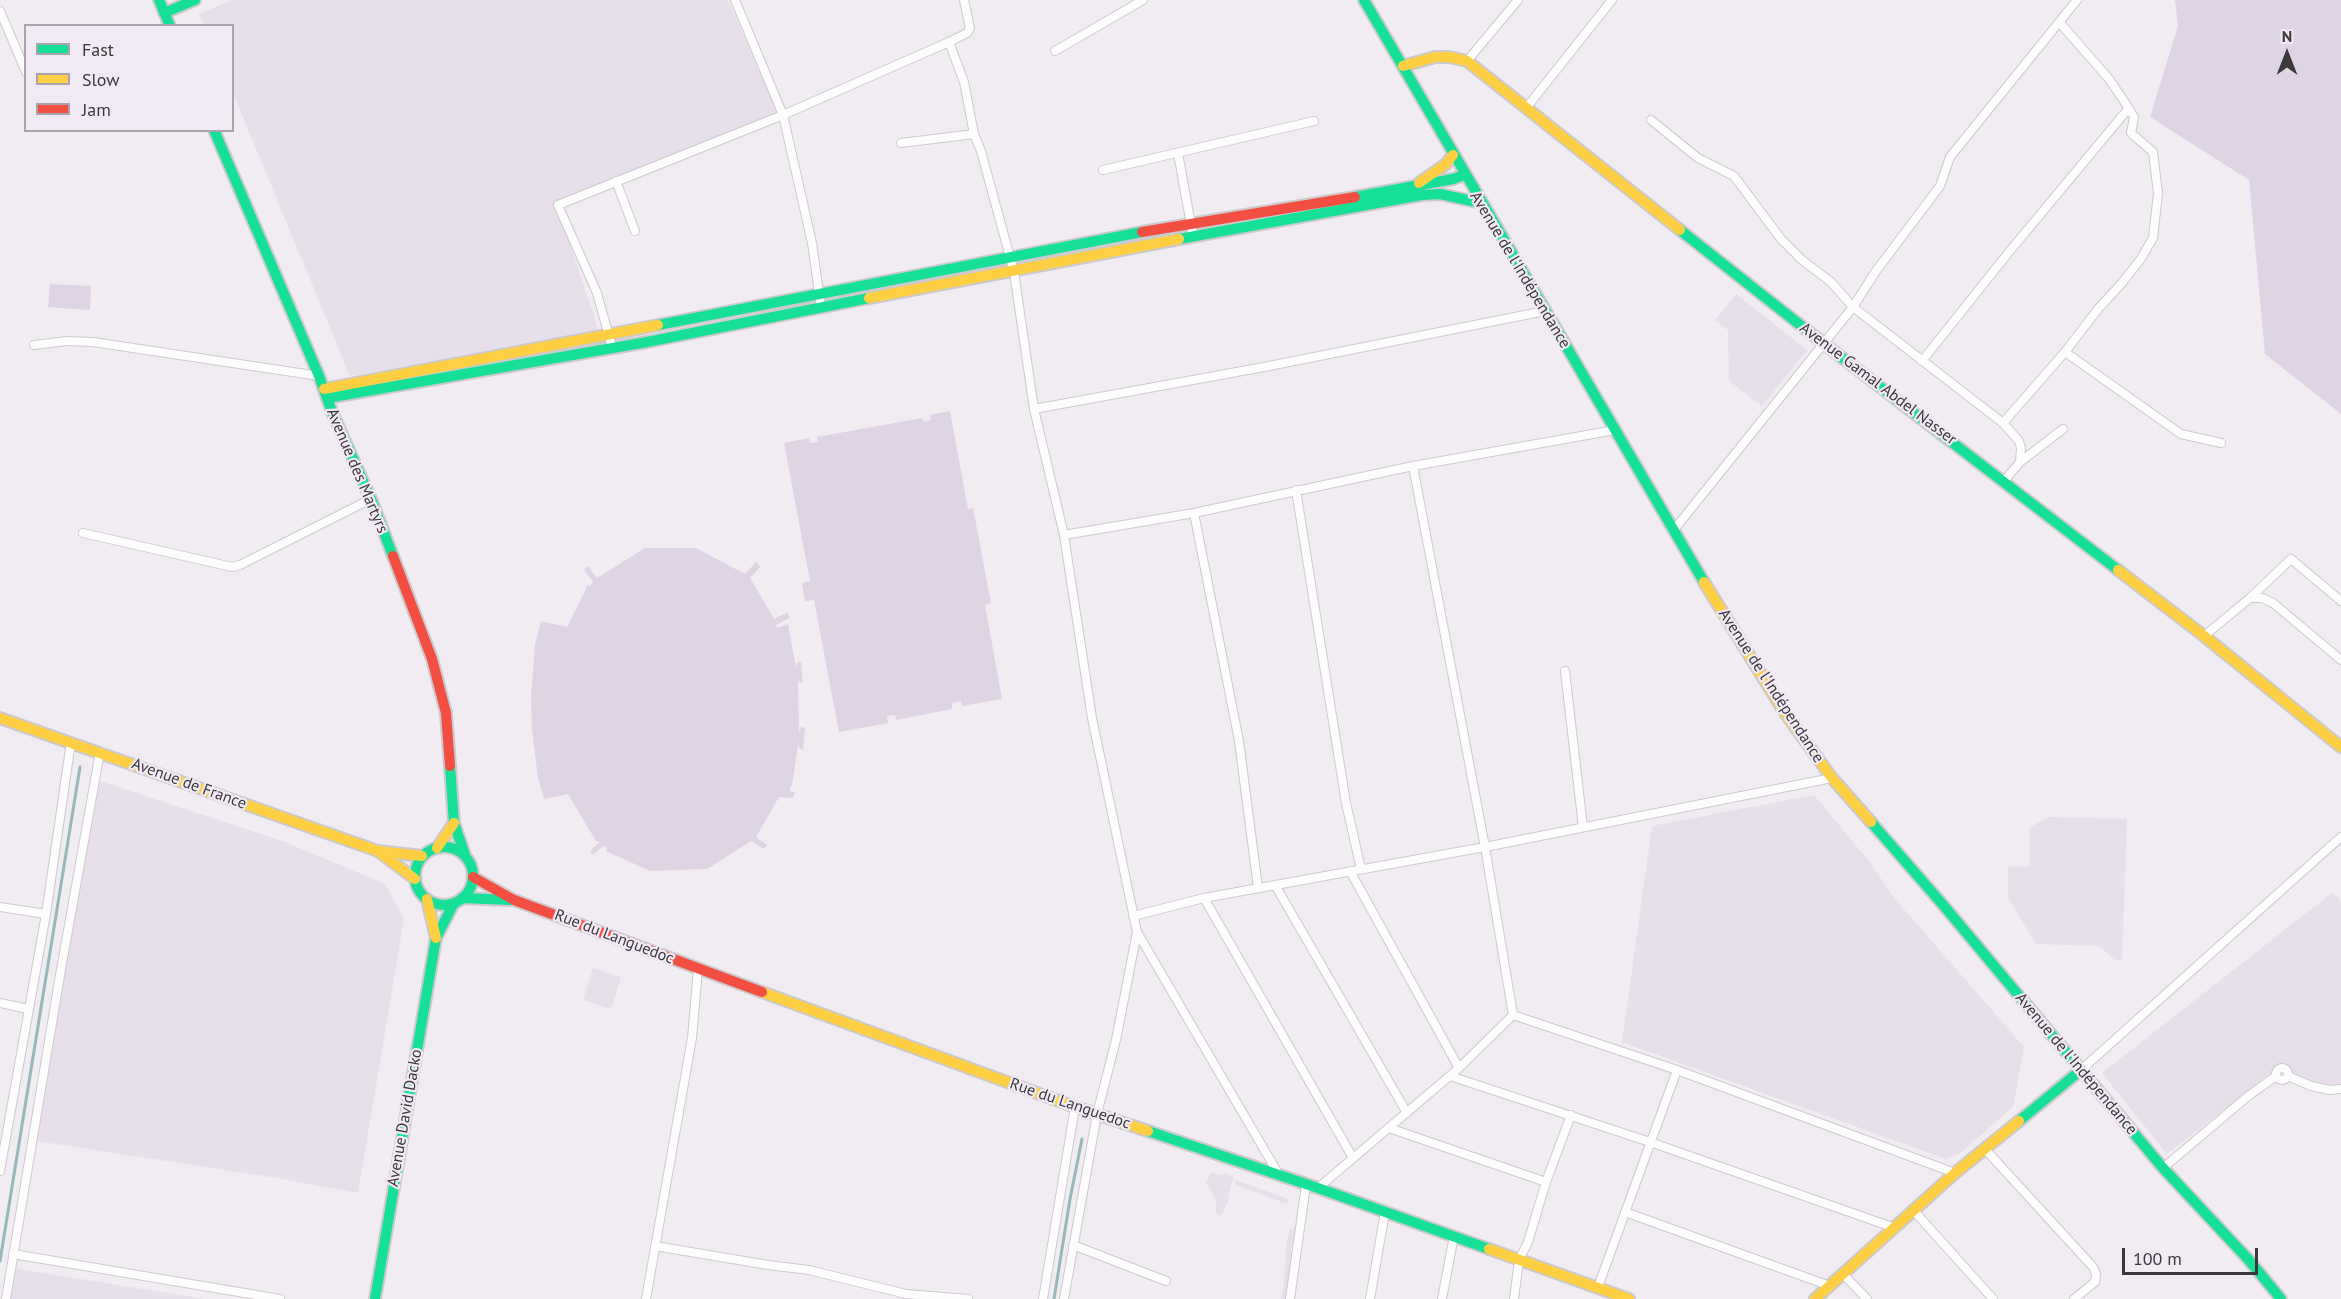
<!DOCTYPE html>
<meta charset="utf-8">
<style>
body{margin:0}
#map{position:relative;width:2341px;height:1299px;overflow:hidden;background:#f0ecf1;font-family:"PT Sans",sans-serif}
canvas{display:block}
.legend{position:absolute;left:24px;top:24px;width:210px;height:108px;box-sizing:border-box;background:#f1e9f4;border:2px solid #a9a3ab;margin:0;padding:8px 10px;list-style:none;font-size:18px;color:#3c393e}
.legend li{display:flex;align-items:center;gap:12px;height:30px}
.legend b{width:30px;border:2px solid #a9a3ab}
.north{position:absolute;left:2257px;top:24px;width:60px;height:60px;-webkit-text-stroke:4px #f1e9f4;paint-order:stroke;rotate:0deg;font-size:16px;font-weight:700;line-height:24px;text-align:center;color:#3c393e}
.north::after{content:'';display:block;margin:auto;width:21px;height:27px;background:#3c393e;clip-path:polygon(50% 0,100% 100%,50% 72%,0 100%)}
.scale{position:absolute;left:2122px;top:1248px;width:136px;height:27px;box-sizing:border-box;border:3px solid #3c393e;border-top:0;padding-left:8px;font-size:18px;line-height:21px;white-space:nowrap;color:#3c393e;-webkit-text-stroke:4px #f1e9f4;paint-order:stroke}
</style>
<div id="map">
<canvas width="2341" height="1299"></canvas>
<ul class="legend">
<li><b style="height:8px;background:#16e098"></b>Fast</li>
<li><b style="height:8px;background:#ffcf43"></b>Slow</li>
<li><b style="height:8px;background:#f24e42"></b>Jam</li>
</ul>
<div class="north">N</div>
<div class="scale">100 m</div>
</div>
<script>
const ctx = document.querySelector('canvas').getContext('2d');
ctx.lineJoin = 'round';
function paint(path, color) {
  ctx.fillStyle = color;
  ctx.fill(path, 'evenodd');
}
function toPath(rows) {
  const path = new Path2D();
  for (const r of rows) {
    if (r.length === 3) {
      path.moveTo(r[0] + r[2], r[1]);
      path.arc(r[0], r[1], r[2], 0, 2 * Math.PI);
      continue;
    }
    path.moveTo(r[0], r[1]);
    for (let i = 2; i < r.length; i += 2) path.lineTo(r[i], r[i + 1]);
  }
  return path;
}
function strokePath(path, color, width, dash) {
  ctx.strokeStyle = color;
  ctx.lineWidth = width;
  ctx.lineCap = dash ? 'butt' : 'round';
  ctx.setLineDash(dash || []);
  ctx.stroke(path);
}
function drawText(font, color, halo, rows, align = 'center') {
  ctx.font = font + ' "PT Sans",sans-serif';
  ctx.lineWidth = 4.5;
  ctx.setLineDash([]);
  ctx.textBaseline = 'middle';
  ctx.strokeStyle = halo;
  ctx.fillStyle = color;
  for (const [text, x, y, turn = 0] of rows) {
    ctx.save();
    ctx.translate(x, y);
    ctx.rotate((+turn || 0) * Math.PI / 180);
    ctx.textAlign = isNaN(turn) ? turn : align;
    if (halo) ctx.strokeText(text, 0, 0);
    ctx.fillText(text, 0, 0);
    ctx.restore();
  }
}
paint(toPath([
 [232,0,728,0,778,115,556,202,600,335,350,376,233,93,232,26,204,25,199,14],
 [1736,294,1807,350,1762,406,1729,381,1728,330,1715,320],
 [100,781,285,842,385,884,404,919,358,1193,271,1177,36,1141,62,977],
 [1814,795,1868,860,1895,899,2024,1047,2013,1107,1959,1154,1946,1159,1622,1042,1652,826],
 [2048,817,2127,819,2122,960,2115,960,2099,946,2036,944,2008,898,2008,867,2030,866,2029,828],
 [2333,892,2341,902,2341,1086,2331,1088,2314,1085,2292,1073,2286,1065,2281,1065,2167,1154,2102,1073],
 [593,968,621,977,611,1009,583,1000],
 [1211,1172,1223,1175,1225,1172,1235,1178,1231,1185,1228,1202,1221,1216,1216,1214,1216,1201,1206,1182],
 [1236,1180,1288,1199,1287,1204,1234,1184],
 [1290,1228,1295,1229,1291,1250,1291,1269,1287,1299,1281,1299,1284,1285,1286,1246],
 [13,1268,204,1299,9,1299]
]), '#e7dfea');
paint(toPath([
 [2175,0,2341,0,2341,414,2265,354,2249,180,2150,117,2178,26],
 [50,284,91,286,90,310,48,307],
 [950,411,968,509,973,508,991,603,985,605,1002,699,962,706,961,701,952,703,952,709,896,720,895,715,887,716,888,723,839,732,814,600,805,601,802,583,810,581,784,443,809,438,810,443,818,442,817,437,922,418,924,422,931,420,930,415],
 [645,548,696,548,745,574,756,562,760,567,750,578,774,619,788,612,789,618,776,625,777,628,788,624,796,668,798,662,801,662,803,683,800,683,798,679,799,732,801,727,805,728,803,749,800,749,798,745,792,786,790,786,790,791,795,792,793,798,779,797,756,837,767,845,764,849,751,841,707,869,650,871,606,851,607,848,603,846,593,855,590,851,600,842,596,841,568,794,544,799,538,778,532,730,531,696,535,645,541,621,567,627,588,585,590,586,593,582,584,570,588,566,597,578]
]), '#ded4e3');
strokePath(toPath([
 [0,1261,80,767],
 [1054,1299,1070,1199,1082,1139]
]), '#96b8b6', 3);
const street = toPath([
 [735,0,783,115,812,243,821,307],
 [0,11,26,72],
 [949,42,964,82,974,134,981,151,1014,272,1034,409,1064,535,1092,718,1137,932,1279,1175],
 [1055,51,1143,0],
 [1467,61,1518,0],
 [1527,107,1612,0],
 [1651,120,1698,158,1734,176,1781,239,1802,260,1831,282,1853,307,2003,423,2019,441,2021,448,2020,462],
 [901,143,974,134],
 [1178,153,1193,236],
 [1103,170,1314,121],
 [616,181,635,231],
 [34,345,67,341,93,342,319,376],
 [612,347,597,293,558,205,783,115,949,42,967,33,970,28,964,0],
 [2065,352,2181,434,2221,443],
 [1922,361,2009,252,2128,109],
 [1034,409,1264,367,1545,311],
 [2003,423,2065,352,2098,309,2122,283,2140,260,2153,238,2158,193,2153,152,2131,133,2134,117,2124,101,2109,79,2060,23],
 [1413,466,1485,847,1513,1015],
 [2004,481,2020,462,2063,429],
 [1296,490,1346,803,1361,869],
 [1194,513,1239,741,1258,888],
 [1673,531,1853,307,1876,271,1940,186,1950,157,2077,0],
 [83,533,232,567,240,565,371,499],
 [1064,535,1194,513,1413,466,1615,430],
 [2250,598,2262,598,2273,603,2341,660],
 [2204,636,2250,598,2291,559,2341,601],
 [1565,671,1583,827],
 [1350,871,1459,1068],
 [1275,885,1407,1113],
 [1204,898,1353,1158],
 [0,907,46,914],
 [1133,916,1204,898,1485,847,1832,778],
 [0,1003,28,1009],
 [1513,1015,1677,1070,1955,1173],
 [2282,1074,6],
 [2081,1070,2341,837],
 [1450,1076,1650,1142,1895,1228],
 [2288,1076,2311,1086,2330,1090,2341,1089],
 [1389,1128,1546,1182],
 [1984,1148,2093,1267,2096,1274,2095,1282,2074,1299],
 [2163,1168,2247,1097,2276,1076],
 [0,1171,46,914,71,742],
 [1318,1188,1459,1068,1513,1015],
 [1914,1211,1993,1299],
 [1625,1212,1830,1286],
 [1073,1245,1166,1281],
 [655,1246,768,1265,809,1270,906,1294,968,1299],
 [13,1254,280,1299],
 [1843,1274,1867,1299],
 [1598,1287,1677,1070],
 [6,1299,60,975,100,752],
 [646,1299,692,1038,698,969],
 [1043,1299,1075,1107],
 [1064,1299,1097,1114,1116,1040,1137,932],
 [1290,1299,1306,1185],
 [1370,1299,1385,1212],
 [1442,1299,1454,1236],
 [1514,1299,1519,1260,1528,1242,1546,1182,1571,1115]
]);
const fast = toPath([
 [159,0,170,26],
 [1364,0,1704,582],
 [164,13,195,0],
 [214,130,319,376,332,412,371,499,393,556],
 [1355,197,1453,179,1464,175],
 [1680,230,1823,343,2118,570],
 [1179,239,1422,195,1440,194,1481,203],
 [658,325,1142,232],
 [327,398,647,342,869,298],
 [450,766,454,823,465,855],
 [1871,822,1944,906,2163,1168,2248,1259,2281,1299],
 [444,876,29],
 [462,898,510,900],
 [2019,1121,2081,1070],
 [1148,1131,1318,1188,1489,1249],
 [375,1299,436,938,454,903]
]);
const slow = toPath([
 [1403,66,1435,57,1449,57,1467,61,1680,230],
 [1419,183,1446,164,1453,155],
 [869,298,1179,239],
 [324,389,658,325],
 [2118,570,2204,636,2341,747],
 [1704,582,1785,713,1832,778,1871,822],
 [0,718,378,851,422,856],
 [437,848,454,823],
 [379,852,415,879],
 [427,899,436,938],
 [762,992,1075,1107,1148,1131],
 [1489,1249,1629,1299],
 [1815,1299,1955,1173,2019,1121]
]);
const jam = toPath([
 [1142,232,1355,197],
 [393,556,432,659,446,713,450,766],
 [473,877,514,900,762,992]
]);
strokePath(street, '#cdcace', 10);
strokePath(fast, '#cdcace', 14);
strokePath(slow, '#cdcace', 14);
strokePath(jam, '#cdcace', 14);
strokePath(street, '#fdfcfd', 8);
strokePath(fast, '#16e098', 10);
strokePath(slow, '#ffcf43', 10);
strokePath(jam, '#f24e42', 10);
drawText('16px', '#3c393e', '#f1e9f4', [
 ["Avenue de l'Indépendance",1520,270,59],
 ["Avenue Gamal Abdel Nasser",1878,384,37],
 ["Avenue des Martyrs",357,471,67],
 ["Avenue de l'Indépendance",1771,686,57],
 ["Avenue de France",189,784,20],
 ["Rue du Languedoc",614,937,21],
 ["Avenue de l'Indépendance",2076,1064,50],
 ["Rue du Languedoc",1070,1104,19],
 ["Avenue David Dacko",405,1118,-80]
]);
</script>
